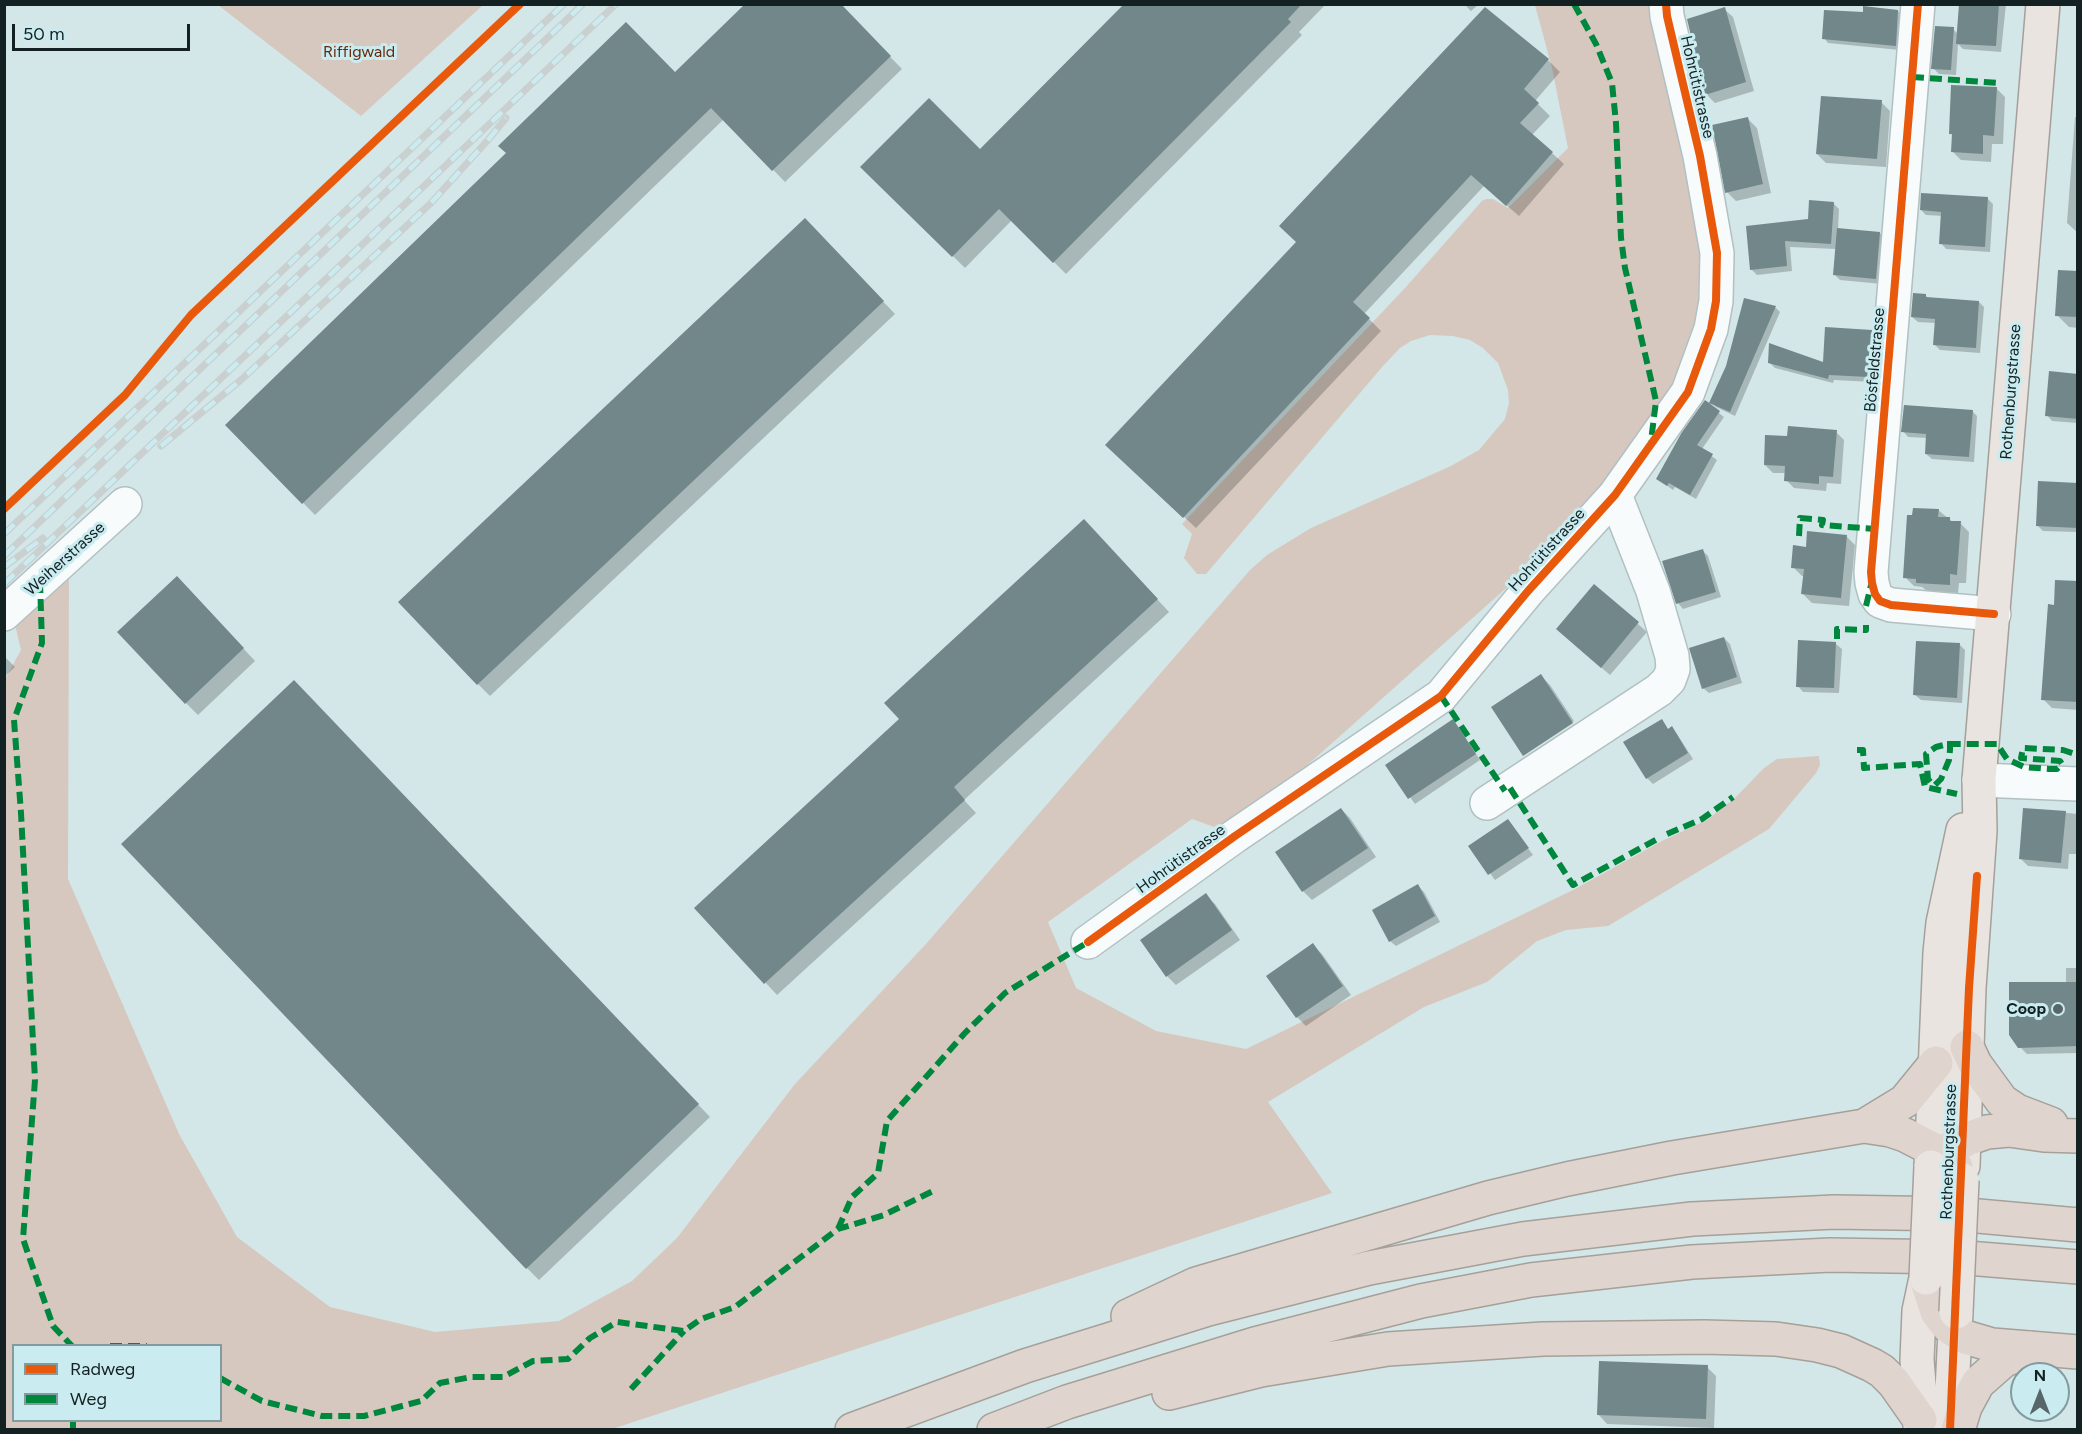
<!DOCTYPE html>
<meta charset="utf-8">
<style>
body{margin:0}
#map{position:relative;width:2082px;height:1434px;overflow:hidden;background:#d3e6e8;font-family:Figtree,sans-serif}
canvas{display:block}
.frame{position:absolute;inset:0;border:6px solid #142123;pointer-events:none}
.legend{position:absolute;left:12px;top:1344px;width:210px;height:78px;box-sizing:border-box;background:#caecf1;border:2px solid #819b9f;margin:0;padding:8px 10px;list-style:none;font-size:18px;color:#142123}
.legend li{display:flex;align-items:center;gap:12px;height:30px}
.legend b{width:30px;border:2px solid #819b9f}
.north{position:absolute;left:2010px;top:1362px;width:60px;height:60px;box-sizing:border-box;background:#caecf1;border:2px solid #819b9f;border-radius:50%;rotate:0deg;font-size:16px;font-weight:700;line-height:24px;text-align:center;color:#142123}
.north::after{content:'';display:block;margin:auto;width:21px;height:27px;background:#576668;clip-path:polygon(50% 0,100% 100%,50% 72%,0 100%)}
.scale{position:absolute;left:12px;top:24px;width:178px;height:27px;box-sizing:border-box;border:3px solid #142123;border-top:0;padding-left:8px;font-size:18px;line-height:21px;white-space:nowrap;color:#142123;-webkit-text-stroke:4px #caecf1;paint-order:stroke}
</style>
<div id="map">
<canvas width="2082" height="1434"></canvas>
<div class="frame"></div>
<ul class="legend">
<li><b style="height:8px;background:#e8590c"></b>Radweg</li>
<li><b style="height:8px;background:#00873e"></b>Weg</li>
</ul>
<div class="north">N</div>
<div class="scale">50 m</div>
</div>
<script>
const ctx = document.querySelector('canvas').getContext('2d');
ctx.lineJoin = 'round';
function paint(path, color) {
  ctx.fillStyle = color;
  ctx.fill(path, 'evenodd');
}
function toPath(rows) {
  const path = new Path2D();
  for (const r of rows) {
    path.moveTo(r[0], r[1]);
    for (let i = 2; i < r.length; i += 2) path.lineTo(r[i], r[i + 1]);
  }
  return path;
}
function strokePath(path, color, width, dash) {
  ctx.strokeStyle = color;
  ctx.lineWidth = width;
  ctx.lineCap = dash ? 'butt' : 'round';
  ctx.setLineDash(dash || []);
  ctx.stroke(path);
}
function drawText(font, color, halo, rows, align = 'center') {
  ctx.font = font + ' Figtree,sans-serif';
  ctx.lineWidth = 6;
  ctx.setLineDash([]);
  ctx.textBaseline = 'middle';
  ctx.strokeStyle = halo;
  ctx.fillStyle = color;
  for (const [text, x, y, turn = 0] of rows) {
    ctx.save();
    ctx.translate(x, y);
    ctx.rotate((+turn || 0) * Math.PI / 180);
    ctx.textAlign = isNaN(turn) ? turn : align;
    if (halo) ctx.strokeText(text, 0, 0);
    ctx.fillText(text, 0, 0);
    ctx.restore();
  }
}
paint(toPath([
 [218,5,483,5,361,116],
 [1535,5,1656,5,1709,270,1700,337,1680,383,1594,510,1231,833,1192,819,1048,922,1076,988,1156,1031,1246,1049,1575,889,1662,841,1707,820,1735,798,1764,768,1777,759,1819,756,1820,765,1816,773,1769,829,1608,926,1566,930,1537,941,1487,982,1424,1007,1268,1102,1332,1193,612,1429,5,1430,4,681,21,650,13,616,69,568,68,879,179,1134,237,1237,330,1307,435,1332,559,1321,632,1281,677,1238,795,1084,926,944,1250,570,1267,555,1311,528,1451,466,1479,450,1505,419,1509,403,1508,390,1498,363,1483,348,1470,340,1453,336,1430,335,1411,341,1400,348,1383,366,1206,574,1197,574,1184,558,1192,534,1182,524,1405,288,1482,201,1486,199,1493,199,1508,208,1568,148,1552,68],
 [14,1346,220,1346,220,1420,14,1420]
]), '#d6c8be');
paint(toPath([
 [839,4,902,69,785,182,724,119,315,515,227,425,675,74],
 [1126,4,1324,6,1299,32,1302,35,1066,274,1012,220,965,268,863,167,980,151],
 [1464,4,1479,4,1471,11],
 [1960,4,2006,4,2001,52,1963,49,1958,44,1956,75,1939,74,1933,68,1953,29,1958,34],
 [1724,9,1733,17,1754,91,1715,103,1706,94],
 [1898,11,1903,16,1900,50,1828,43,1824,38],
 [1548,60,1560,72,1535,101,1550,116,1532,135,1564,164,1519,216,1484,186,1364,314,1381,331,1196,528,1119,456],
 [1996,88,2005,97,2003,144,1992,144,1991,162,1961,160,1952,151,1953,136,1950,133],
 [1881,102,1890,111,1886,167,1826,163,1817,154],
 [2075,117,2078,117,2078,233,2067,223],
 [1748,119,1757,128,1771,193,1736,201,1727,192],
 [1988,199,1993,204,1990,252,1946,249,1941,243,1943,216,1926,215,1921,210],
 [1833,203,1839,209,1838,230,1880,233,1885,239,1882,284,1840,280,1834,274,1836,249,1790,247,1792,271,1757,275,1751,269,1747,227,1810,221],
 [817,232,895,314,490,696,478,684],
 [2078,273,2078,328,2069,327,2057,315],
 [1925,295,1928,298,1979,302,1984,307,1980,353,1940,350,1935,345,1936,323,1918,322,1912,317],
 [1745,299,1776,308,1780,312,1735,416,1716,407,1711,402,1727,366],
 [1872,332,1877,337,1873,382,1834,380,1833,383,1775,368,1770,363,1824,364],
 [2078,375,2078,423,2052,421,2047,415],
 [1705,402,1724,417,1702,449,1717,460,1696,499,1675,487,1673,490,1658,479],
 [1972,411,1977,416,1974,462,1932,459,1926,454,1927,438,1908,437,1903,431],
 [1836,432,1844,440,1841,484,1827,483,1826,491,1794,488,1786,480,1786,473,1773,473,1765,465,1789,438],
 [2078,484,2078,532,2043,531,2037,525],
 [1938,510,1953,522,1960,523,1969,532,1966,583,1959,583,1958,593,1927,591,1922,587,1914,586,1905,577],
 [1096,533,1169,612,964,800,976,813,777,995,696,908,901,720],
 [1846,536,1855,545,1849,606,1812,603,1803,594,1805,576,1802,576,1793,567,1807,548],
 [1702,550,1708,556,1721,597,1683,609,1678,603],
 [2078,583,2078,710,2052,708,2043,699,2055,606],
 [1595,586,1647,632,1610,675,1567,638],
 [189,590,255,661,198,715,186,703],
 [1724,638,1730,644,1742,683,1709,693,1703,688],
 [1836,644,1842,649,1839,693,1803,692,1798,686],
 [1959,644,1965,650,1962,703,1921,700,1915,695],
 [4,656,15,667,4,677],
 [1541,676,1550,685,1574,721,1524,754],
 [306,694,710,1117,539,1280,527,1268],
 [1661,721,1669,730,1672,728,1677,734,1693,759,1653,784,1647,778],
 [1575,724,1581,733,1533,764,1526,756],
 [1458,727,1480,760,1415,804,1387,765],
 [1341,809,1350,818,1376,857,1312,900,1303,891],
 [2025,809,2078,814,2078,854,2069,854,2068,869,2028,866,2020,858],
 [1508,821,1533,855,1495,880,1470,846],
 [1418,886,1424,892,1440,922,1396,946,1390,941],
 [1206,895,1215,904,1240,940,1176,985,1167,976],
 [1313,945,1322,954,1351,995,1306,1026,1297,1017],
 [2066,968,2078,968,2078,1053,2027,1054,2020,1047,2066,983],
 [1707,1367,1716,1376,1714,1428,1607,1424,1598,1414]
]), '#0003');
paint(toPath([
 [745,4,841,4,891,56,772,171,711,108,302,504,225,425,506,153,498,146,626,22,675,72],
 [1124,4,1302,4,1288,19,1291,22,1053,263,999,209,952,257,860,167,929,98,980,149],
 [1959,4,1999,4,1996,46,1956,44],
 [1863,6,1898,10,1896,46,1822,39,1824,10,1863,12],
 [1485,7,1549,59,1524,89,1539,103,1520,123,1553,152,1506,206,1471,175,1353,302,1370,318,1183,518,1105,445,1296,242,1279,226],
 [1725,7,1746,82,1705,95,1687,19],
 [1935,26,1954,27,1951,70,1931,69],
 [1951,85,1997,87,1994,136,1983,135,1983,154,1951,152,1952,134,1949,134],
 [1821,96,1882,100,1877,159,1816,154],
 [1748,117,1763,184,1725,193,1712,125],
 [1921,193,1988,197,1985,247,1939,244,1941,212,1920,210],
 [1809,200,1834,202,1831,244,1785,241,1787,266,1750,270,1746,226,1808,219],
 [805,218,884,301,477,685,398,602],
 [1837,228,1880,232,1876,279,1833,275],
 [2058,270,2078,271,2078,317,2055,316],
 [1913,293,1926,294,1926,297,1979,301,1976,348,1933,345,1935,319,1911,317],
 [1744,298,1776,306,1730,412,1709,403,1726,366],
 [1825,327,1872,330,1868,377,1829,375,1828,379,1768,363,1769,343,1823,362],
 [2049,371,2078,374,2078,419,2045,416],
 [1705,400,1720,411,1697,445,1713,454,1690,495,1669,483,1667,486,1656,479,1682,432],
 [1904,405,1973,410,1969,457,1925,454,1926,434,1901,432],
 [1788,426,1837,430,1833,477,1819,476,1819,484,1784,481,1785,466,1764,465,1765,435,1787,436],
 [2038,481,2078,483,2078,528,2036,526],
 [1913,508,1939,509,1938,517,1950,517,1950,521,1961,521,1957,575,1950,574,1950,585,1916,583,1916,579,1903,578,1907,515,1912,515],
 [1084,519,1158,599,954,787,965,800,764,984,694,908,899,719,884,703],
 [1807,531,1847,535,1841,598,1801,594,1804,569,1791,568,1793,545,1806,547],
 [1703,549,1716,592,1676,604,1662,561],
 [177,576,244,648,185,704,117,632],
 [2055,580,2078,581,2078,702,2041,700,2048,604,2054,605],
 [1594,584,1639,622,1601,668,1556,629],
 [1724,637,1737,677,1702,689,1689,648],
 [1798,640,1836,642,1834,688,1796,687],
 [1916,641,1960,643,1957,698,1913,695],
 [1541,674,1573,723,1523,756,1491,707],
 [294,680,699,1104,526,1269,121,844],
 [1453,719,1476,754,1408,799,1385,765],
 [1662,719,1668,729,1672,726,1688,753,1646,779,1623,742],
 [1341,808,1368,848,1302,892,1275,852],
 [2023,808,2066,811,2061,863,2019,859],
 [1508,819,1529,848,1488,875,1468,846],
 [1418,884,1435,916,1389,942,1372,910],
 [1206,893,1232,930,1166,977,1140,940],
 [1313,943,1343,986,1296,1018,1266,976],
 [2009,982,2078,982,2078,1046,2018,1048,2009,1035],
 [1599,1361,1708,1365,1706,1419,1597,1415]
]), '#718789');
const minor = toPath([
 [1918,4,1871,572,1872,583,1875,594,1880,601,1891,605,1994,614],
 [4,614,125,504],
 [1979,780,2078,784],
 [1487,803,1659,690,1669,680,1673,669,1672,656,1653,591,1615,495],
 [1088,942,1235,836,1441,696,1528,591,1615,495,1688,392,1711,329,1716,301,1717,253,1700,156,1667,16,1666,4]
]);
const major = toPath([
 [1963,1166,1969,988,1980,831,1979,780,2043,4],
 [1931,1167,1940,953,1943,923,1963,830],
 [1920,1430,1920,1396,1917,1360,1919,1311,1926,1278],
 [1950,1430,1956,1312]
]);
const highway = toPath([
 [1967,1047,1975,1064,2002,1101,2017,1111,2051,1124],
 [1864,1126,1890,1130,1905,1135,1950,1158,1956,1167],
 [1931,1167,1945,1151,1967,1139,1987,1132,2009,1130,2044,1135,2078,1136],
 [1926,1278,1937,1312,1943,1320,1949,1327,1965,1337,1992,1345,2078,1352],
 [1128,1316,1196,1284,1488,1198,1567,1179,1672,1158,1864,1126,1905,1101,1936,1063],
 [1169,1393,1261,1370,1388,1349,1543,1339,1704,1337,1776,1339,1817,1345,1841,1351,1872,1365,1882,1371,1894,1383,1920,1420],
 [852,1430,1025,1366,1208,1309,1369,1268,1523,1239,1692,1219,1834,1212,1956,1214,2078,1225],
 [994,1430,1067,1402,1255,1344,1421,1301,1531,1280,1692,1262,1830,1255,1955,1257,2078,1267],
 [1958,1430,1965,1407,1978,1383,2003,1361,2031,1348]
]);
strokePath(minor, '#b1c0c2', 36);
strokePath(major, '#a5a099', 36);
strokePath(highway, '#a5a099', 36);
strokePath(minor, '#f8fbfc', 33);
strokePath(major, '#eae4e0', 33);
strokePath(highway, '#e0d5ce', 33);
const rail = toPath([
 [161,446,242,379,431,203,488,140,506,118],
 [4,534,564,4],
 [4,556,583,4],
 [4,567,43,538],
 [4,584,616,4]
]);
strokePath(rail, '#cacfcf', 7);
strokePath(rail, '#caecf1', 4.5, [14]);
const majorBridge = toPath([
 [1926,1278,1931,1167],
 [1956,1312,1962,1180]
]);
strokePath(majorBridge, '#a5a099', 36, []);
strokePath(majorBridge, '#eae4e0', 33);
strokePath(toPath([
 [1574,4,1596,44,1612,83,1616,123,1621,238,1625,268,1656,401,1651,441],
 [1912,77,1999,83],
 [1799,536,1800,518,1823,520,1822,525,1875,529],
 [40,581,42,643,14,720,21,813,35,1080,23,1239,53,1326,72,1346],
 [1866,606,1871,585],
 [1837,639,1837,629,1866,630,1866,625],
 [1441,696,1505,791],
 [1950,741,1950,750,1949,760,1941,779,1935,785,1931,783,1928,779,1926,754,1936,747,1948,744,1997,744,2007,759,2024,767,2049,769,2057,769,2062,764,2060,761,2021,758,2023,748,2063,750,2078,755],
 [1857,750,1863,750,1864,768,1920,764,1925,787,1957,794],
 [1510,788,1573,885,1659,838],
 [1667,834,1702,819,1733,797],
 [838,1229,852,1197,878,1173,887,1121,964,1034,1005,993,1088,942],
 [110,1346,147,1346],
 [220,1378,262,1401,322,1416,364,1416,421,1401,440,1383,471,1377,503,1377,533,1361,568,1359,590,1338,617,1322,684,1331,701,1319,735,1307,838,1229,884,1215,935,1190],
 [631,1389,684,1331],
 [73,1430,73,1420]
]), '#00873e', 6, [12, 6]);
strokePath(toPath([
 [1918,4,1871,572,1872,583,1875,594,1880,601,1891,605,1994,614],
 [4,509,125,395,191,315,520,4],
 [1088,942,1235,836,1441,696,1528,591,1615,495,1688,392,1711,329,1716,301,1717,253,1700,156,1667,16,1666,4],
 [1950,1430,1969,988,1977,876]
]), '#e8590c', 8);
for (const [x, y, r, color] of [
 [2058,1009,6,"#576668"]
]) {
  const dot = new Path2D();
  dot.arc(x, y, r, 0, 2 * Math.PI);
  ctx.fillStyle = color;
  ctx.fill(dot);
  strokePath(dot, '#caecf1', 2);
}
drawText('16px', '#642a09', '#caecf1', [
 ["Riffigwald",359,52]
]);
drawText('16px', '#142123', '#caecf1', [
 ["Hohrütistrasse",1697,87,77],
 ["Bösfeldstrasse",1875,360,-85],
 ["Rothenburgstrasse",2011,392,-86],
 ["Hohrütistrasse",1547,550,-48],
 ["Weiherstrasse",65,559,-42],
 ["Hohrütistrasse",1181,859,-36],
 ["Rothenburgstrasse",1949,1152,-88]
]);
drawText('bold 16px', '#142123', '#caecf1', [
 ["Coop",2046,1009]
], 'right');
</script>
